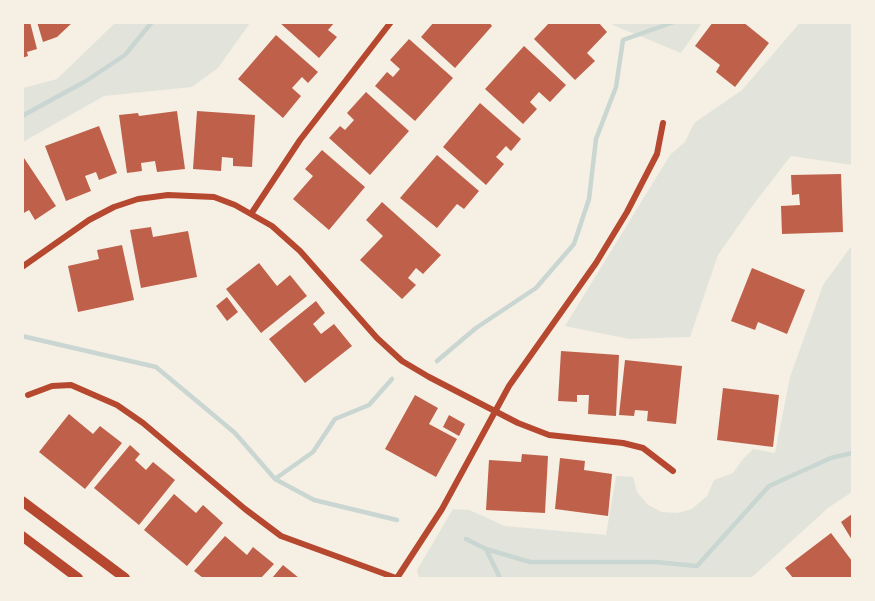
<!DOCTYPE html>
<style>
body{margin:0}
#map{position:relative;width:875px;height:601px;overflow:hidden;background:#f6efe4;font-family:Inter,sans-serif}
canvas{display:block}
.frame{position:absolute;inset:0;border:24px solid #f6efe4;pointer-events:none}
</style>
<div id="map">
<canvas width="875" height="601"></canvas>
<div class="frame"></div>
</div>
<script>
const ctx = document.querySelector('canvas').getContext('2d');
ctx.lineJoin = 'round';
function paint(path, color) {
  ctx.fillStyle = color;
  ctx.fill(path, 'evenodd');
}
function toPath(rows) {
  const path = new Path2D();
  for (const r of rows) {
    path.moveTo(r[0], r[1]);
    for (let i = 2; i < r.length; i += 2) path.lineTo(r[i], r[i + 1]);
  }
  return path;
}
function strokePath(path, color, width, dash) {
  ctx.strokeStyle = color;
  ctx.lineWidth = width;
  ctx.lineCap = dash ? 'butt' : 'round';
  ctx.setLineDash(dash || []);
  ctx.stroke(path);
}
paint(toPath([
 [115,23,250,23,218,68,192,87,104,96,23,142,23,88,57,79],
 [611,23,702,23,681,53,613,25],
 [795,23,852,23,852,165,791,156,753,205,718,255,690,337,629,339,565,326,670,155,685,142,694,123,742,90,798,25],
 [852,245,852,492,828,508,751,578,419,578,417,570,453,509,469,510,505,526,606,535,616,476,633,477,637,492,648,505,662,512,677,513,692,509,707,496,714,480,733,473,743,459,753,449,775,453,790,377,823,285]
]), '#e2e4dc');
strokePath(toPath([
 [22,116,86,81,125,55,152,22],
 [22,336,156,367,235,433,275,479,314,500,397,520],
 [437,361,476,328,536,288,574,244,589,199,596,139,616,87,623,40,674,22],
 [275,479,313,452,335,419,369,405,392,379],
 [466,539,486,549,530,562,655,562,697,566,769,486,831,458,852,453],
 [486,549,500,578]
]), '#c9d6d2', 4.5);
paint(toPath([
 [22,22,30,22,37,49,27,52,28,56,22,58],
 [37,22,73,22,57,37,43,42],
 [279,22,335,22,328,30,337,37,319,58],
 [434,22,489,22,492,26,455,68,421,37],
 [550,22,598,22,607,32,587,53,595,61,575,80,534,39],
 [713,22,743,22,769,43,735,87,716,72,720,65,695,46],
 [276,35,318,72,308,83,302,77,292,88,301,96,283,118,238,79],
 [409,39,453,78,415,121,375,86,387,72,393,77,400,69,390,60],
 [524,46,566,85,550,102,539,92,530,102,537,109,523,124,485,89],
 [366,92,409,131,370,175,329,138,340,126,345,130,354,120,347,113],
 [480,103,521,139,511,151,506,146,496,157,504,164,486,185,443,147],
 [177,111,185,169,157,172,155,161,141,163,142,171,127,173,119,115,138,113,139,116],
 [197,111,255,115,252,167,233,166,233,158,222,157,221,171,193,169],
 [99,126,117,173,99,180,96,172,85,176,91,191,66,201,45,146],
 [322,150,365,187,329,230,293,199,313,176,305,169],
 [22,155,56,206,35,220,29,210,22,214],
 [437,155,479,191,464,209,457,204,437,228,400,198],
 [841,174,843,232,782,234,781,206,800,205,799,194,792,195,791,175],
 [382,202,441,255,423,274,416,268,408,278,416,285,402,299,360,260,383,236,366,220],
 [151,227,153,237,188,231,197,277,141,288,130,230],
 [122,245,134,300,78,312,68,266,99,259,97,250],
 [259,263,277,286,290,275,307,296,261,333,226,289],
 [752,268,805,290,787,334,758,322,755,330,731,321],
 [227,297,238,312,227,321,216,306],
 [316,301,325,313,313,324,321,334,334,324,352,346,305,383,269,339],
 [561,351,619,355,616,416,588,414,589,395,577,395,577,402,558,401],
 [625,360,682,366,676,424,647,421,648,411,635,410,634,416,619,415],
 [723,388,779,395,773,447,717,440],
 [415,395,438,408,429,424,457,439,436,477,385,449],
 [69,414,93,434,100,426,122,443,85,489,39,452],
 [449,415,465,424,459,436,443,427],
 [130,445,140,454,135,460,146,470,153,462,175,480,139,525,94,488],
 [522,454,548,456,545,513,486,510,489,460,521,462],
 [560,458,585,461,584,470,612,474,608,516,555,509],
 [174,494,196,513,203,505,223,523,187,566,144,530],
 [852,514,852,540,841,522],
 [831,533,852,561,852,578,793,578,785,568],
 [225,536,247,555,253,547,274,564,261,578,203,578,194,571],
 [283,565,299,578,272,578]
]), '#bf614a');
strokePath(toPath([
 [251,214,300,140,391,22],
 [22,267,89,220,114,207,138,199,168,195,214,197,235,205,272,226,300,251,377,338,402,361,429,377,518,423,549,435,623,443,643,448,673,471],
 [28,395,52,386,71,385,117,405,143,423,245,509,281,536,396,578],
 [397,578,442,509,509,386,596,263,627,212,657,154,663,123]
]), '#b5482f', 6);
strokePath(toPath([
 [22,501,125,578],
 [22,536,78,578]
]), '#b5482f', 10);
</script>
